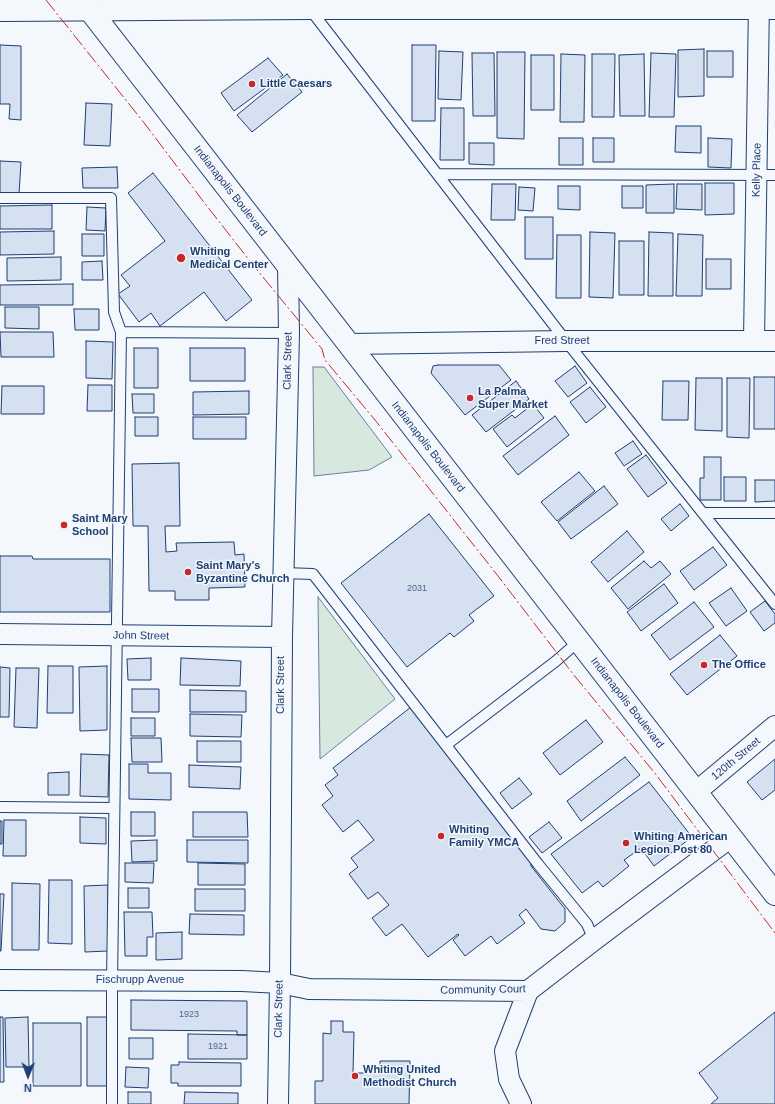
<!DOCTYPE html>
<style>
body{margin:0}
#map{position:relative;width:775px;height:1104px;overflow:hidden;background:#f4f7fb;font-family:Arial,sans-serif}
canvas{display:block}
.north{position:absolute;left:8px;top:1056px;width:40px;height:40px;-webkit-text-stroke:3px #f4f7fb;paint-order:stroke;rotate:181deg;font-size:11px;font-weight:700;line-height:16px;text-align:center;color:#1d3f73}
.north::after{content:'';display:block;margin:auto;width:14px;height:18px;background:#1d3f73;clip-path:polygon(50% 0,100% 100%,50% 72%,0 100%)}
</style>
<div id="map">
<canvas width="775" height="1104"></canvas>
<div class="north">N</div>
</div>
<script>
const ctx = document.querySelector('canvas').getContext('2d');
ctx.lineJoin = 'round';
function paint(path, color) {
  ctx.fillStyle = color;
  ctx.fill(path, 'evenodd');
}
function toPath(rows) {
  const path = new Path2D();
  for (const r of rows) {
    path.moveTo(r[0], r[1]);
    for (let i = 2; i < r.length; i += 2) path.lineTo(r[i], r[i + 1]);
  }
  return path;
}
function strokePath(path, color, width, dash) {
  ctx.strokeStyle = color;
  ctx.lineWidth = width;
  ctx.lineCap = dash ? 'butt' : 'round';
  ctx.setLineDash(dash || []);
  ctx.stroke(path);
}
function drawText(font, color, halo, rows, align = 'center') {
  ctx.font = font + ' Arial,sans-serif';
  ctx.lineWidth = 3;
  ctx.setLineDash([]);
  ctx.textBaseline = 'middle';
  ctx.strokeStyle = halo;
  ctx.fillStyle = color;
  for (const [text, x, y, turn = 0] of rows) {
    ctx.save();
    ctx.translate(x, y);
    ctx.rotate((+turn || 0) * Math.PI / 180);
    ctx.textAlign = isNaN(turn) ? turn : align;
    if (halo) ctx.strokeText(text, 0, 0);
    ctx.fillText(text, 0, 0);
    ctx.restore();
  }
}
const green = toPath([
 [313,367,324,367,392,457,369,470,314,476,313,367],
 [318,597,395,699,320,759,318,597]
]);
paint(green, '#d7e8df');
strokePath(green, '#687fa3', 1);
const building = toPath([
 [0,45,21,46,21,120,9,119,10,104,0,104,0,45],
 [412,45,436,45,435,121,412,121,412,45],
 [704,49,704,96,678,97,678,50,704,49],
 [439,51,463,52,461,100,438,99,439,51],
 [707,51,733,51,733,77,707,77,707,51],
 [497,52,525,52,524,139,497,138,497,52],
 [472,53,494,53,495,116,473,116,472,53],
 [651,53,676,54,674,117,649,117,651,53],
 [561,54,585,55,584,122,560,122,561,54],
 [592,54,615,54,614,117,592,117,592,54],
 [644,54,645,116,620,116,619,55,644,54],
 [531,55,554,55,554,110,531,110,531,55],
 [268,58,283,75,234,111,221,93,268,58],
 [287,74,302,92,252,132,237,115,287,74],
 [86,103,112,104,110,146,84,145,86,103],
 [441,108,464,108,464,160,440,160,441,108],
 [676,126,701,126,701,153,675,152,676,126],
 [559,138,583,138,583,165,559,165,559,138],
 [593,138,614,138,614,162,593,162,593,138],
 [708,138,732,139,731,168,708,167,708,138],
 [469,143,494,143,494,165,469,164,469,143],
 [0,161,21,162,19,194,0,193,0,161],
 [117,167,118,188,83,188,82,168,117,167],
 [153,173,252,300,226,321,204,292,160,326,151,313,139,322,118,294,130,286,121,275,165,241,128,193,153,173],
 [705,183,734,183,734,214,705,215,705,183],
 [492,184,516,184,515,220,491,220,492,184],
 [674,184,674,213,646,213,646,185,674,184],
 [677,184,702,184,702,210,676,209,677,184],
 [558,186,580,186,580,210,558,209,558,186],
 [622,186,643,186,643,208,622,208,622,186],
 [519,187,535,188,533,211,518,210,519,187],
 [52,205,52,229,0,229,0,206,52,205],
 [87,207,106,208,105,231,86,230,87,207],
 [525,217,553,217,553,259,525,259,525,217],
 [54,231,54,254,0,255,0,232,54,231],
 [590,232,615,233,613,298,589,297,590,232],
 [649,232,673,233,673,296,648,296,649,232],
 [82,234,104,234,104,256,82,256,82,234],
 [678,234,703,235,702,296,676,296,678,234],
 [557,235,581,235,581,298,556,298,557,235],
 [619,241,644,241,644,295,619,295,619,241],
 [61,257,61,280,7,281,7,258,61,257],
 [706,259,731,259,731,289,706,289,706,259],
 [102,261,103,280,82,280,82,262,102,261],
 [73,284,73,305,0,305,0,285,73,284],
 [5,307,39,307,39,329,5,328,5,307],
 [74,309,99,309,99,330,75,330,74,309],
 [0,332,53,332,54,357,1,357,0,332],
 [86,341,113,342,112,379,86,378,86,341],
 [134,348,158,348,158,388,134,388,134,348],
 [190,348,245,348,245,381,190,381,190,348],
 [438,365,499,365,511,380,465,415,431,373,433,366,438,365],
 [575,366,587,383,568,397,555,381,575,366],
 [754,377,775,377,775,429,754,429,754,377],
 [696,378,722,378,722,431,695,430,696,378],
 [727,378,750,378,749,438,727,437,727,378],
 [516,381,529,399,486,432,472,415,516,381],
 [663,381,689,381,688,420,662,420,663,381],
 [88,385,112,385,112,411,87,411,88,385],
 [2,386,44,386,44,414,1,414,2,386],
 [590,387,606,407,586,423,570,402,590,387],
 [249,391,249,414,193,415,193,392,249,391],
 [132,394,154,394,154,413,133,413,132,394],
 [533,404,544,418,507,447,493,429,512,415,515,418,533,404],
 [555,416,569,435,518,475,503,456,555,416],
 [135,417,158,417,158,436,135,436,135,417],
 [193,417,246,417,246,439,193,439,193,417],
 [633,441,642,454,624,466,615,453,633,441],
 [646,455,667,483,648,497,627,469,646,455],
 [704,457,721,457,721,500,700,500,700,478,704,478,704,457],
 [179,463,180,526,165,526,166,552,177,551,176,543,234,542,235,555,244,554,245,587,209,588,209,600,175,600,175,591,149,591,148,526,133,526,132,464,179,463],
 [579,472,595,491,557,521,541,502,579,472],
 [724,477,746,477,746,501,724,501,724,477],
 [755,480,775,480,775,501,755,502,755,480],
 [604,486,618,504,571,539,558,522,604,486],
 [680,504,689,516,671,531,661,519,680,504],
 [429,514,494,596,469,615,474,621,454,637,450,633,407,667,341,583,429,514],
 [627,531,644,552,608,582,591,562,627,531],
 [713,547,727,565,694,590,680,571,713,547],
 [0,556,32,556,33,559,110,559,110,612,0,612,0,556],
 [644,561,651,568,660,561,671,574,628,609,611,588,644,561],
 [664,584,678,603,641,631,627,612,664,584],
 [731,588,747,611,726,626,709,603,731,588],
 [765,601,775,614,775,623,764,631,750,612,765,601],
 [694,602,714,627,670,660,651,635,694,602],
 [720,635,737,656,687,695,670,674,720,635],
 [151,658,151,680,128,680,127,659,151,658],
 [181,658,241,661,240,686,180,685,181,658],
 [48,666,73,666,73,713,47,713,48,666],
 [107,666,107,730,80,731,79,667,107,666],
 [0,667,10,668,9,717,0,717,0,667],
 [16,668,39,668,37,728,14,727,16,668],
 [132,689,159,689,159,712,132,712,132,689],
 [190,690,246,691,246,712,190,712,190,690],
 [411,707,530,859,531,866,565,909,565,922,555,931,541,929,526,909,519,915,525,923,497,944,491,936,465,956,453,940,459,935,458,934,428,957,402,924,386,936,372,918,389,905,378,892,368,899,349,874,358,867,351,858,374,840,358,820,343,832,322,805,333,796,325,785,338,775,333,768,411,707],
 [190,714,242,715,241,737,190,736,190,714],
 [131,718,155,718,155,736,131,736,131,718],
 [586,720,603,742,560,775,543,753,586,720],
 [131,738,161,738,162,762,132,762,131,738],
 [197,741,241,741,241,762,197,762,197,741],
 [81,754,109,755,108,797,80,796,81,754],
 [625,757,640,775,581,821,567,801,625,757],
 [775,759,775,790,762,800,747,782,775,759],
 [129,764,148,764,148,773,171,773,171,800,129,799,129,764],
 [189,765,241,767,240,789,189,787,189,765],
 [69,772,69,795,48,795,48,773,69,772],
 [519,778,532,794,512,809,500,793,519,778],
 [649,782,692,837,654,866,641,848,624,860,629,866,603,887,598,881,582,893,551,854,649,782],
 [131,812,155,812,155,836,131,836,131,812],
 [193,812,247,812,248,837,193,837,193,812],
 [80,817,106,818,106,844,80,843,80,817],
 [4,820,26,820,26,856,3,856,4,820],
 [0,821,2,821,2,844,0,844,0,821],
 [549,822,562,838,542,853,529,837,549,822],
 [157,840,157,861,132,862,131,841,157,840],
 [187,840,248,840,248,863,187,862,187,840],
 [125,863,154,863,153,883,125,882,125,863],
 [198,863,245,864,245,885,198,885,198,863],
 [49,880,72,880,72,944,48,943,49,880],
 [12,883,40,884,39,950,12,950,12,883],
 [108,885,108,951,85,952,84,886,108,885],
 [128,888,149,888,149,908,128,908,128,888],
 [195,889,245,889,245,911,195,911,195,889],
 [0,894,4,894,1,951,0,951,0,894],
 [124,912,152,912,153,937,147,937,147,956,125,956,124,912],
 [190,914,244,915,244,935,189,934,190,914],
 [182,932,182,959,156,960,156,933,182,932],
 [131,1000,247,1001,247,1035,237,1035,237,1031,131,1030,131,1000],
 [775,1012,775,1104,711,1104,718,1098,699,1073,775,1012],
 [0,1017,3,1017,4,1082,0,1082,0,1017],
 [28,1017,29,1067,6,1067,5,1018,28,1017],
 [87,1017,109,1017,109,1086,87,1086,87,1017],
 [331,1021,343,1021,343,1032,354,1032,353,1073,380,1073,380,1061,410,1061,409,1104,315,1104,315,1081,323,1081,323,1033,331,1034,331,1021],
 [33,1023,81,1023,81,1086,33,1086,33,1023],
 [188,1034,247,1035,247,1059,188,1059,188,1034],
 [129,1038,153,1038,153,1059,129,1059,129,1038],
 [179,1062,241,1063,241,1086,178,1086,178,1083,171,1083,171,1065,179,1065,179,1062],
 [126,1067,149,1068,148,1088,125,1087,126,1067],
 [128,1092,151,1092,151,1104,128,1104,128,1092],
 [185,1092,238,1093,238,1104,184,1104,185,1092]
]);
paint(building, '#d5e0f0');
strokePath(building, '#1d3f73', 1);
const service = toPath([
 [309,8,566,341,775,604],
 [438,174,775,175],
 [0,198,111,198,114,312,121,332,112,983,112,1104],
 [121,332,289,333],
 [703,513,775,513],
 [283,573,313,574,538,864,587,924,594,940],
 [446,745,556,661,579,641],
 [0,807,114,808]
]);
const minor = toPath([
 [754,341,759,0],
 [349,344,566,341,775,341],
 [0,634,282,637],
 [696,792,775,726],
 [0,980,242,981,280,983,309,989,528,991,594,940,731,837],
 [278,1104,280,983,282,637,289,333,288,266],
 [521,1104,509,1079,505,1051,528,991]
]);
const tertiary = toPath([
 [0,10,309,8,775,8]
]);
const primary = toPath([
 [82,0,775,894]
]);
strokePath(service, '#1d3f73', 12);
strokePath(minor, '#1d3f73', 22);
strokePath(tertiary, '#1d3f73', 24);
strokePath(primary, '#1d3f73', 24);
strokePath(service, '#f4f7fb', 10);
strokePath(minor, '#f4f7fb', 20);
strokePath(tertiary, '#f4f7fb', 22);
strokePath(primary, '#f4f7fb', 22);
strokePath(toPath([
 [46,0,145,124,203,201,253,265,322,349,325,360,375,420,498,576,573,674,654,772,775,933]
]), '#c62828', 1, [14, 3, 2, 3]);
for (const [x, y, r, color] of [
 [252,84,4,"#c62828"],
 [181,258,5,"#c62828"],
 [470,398,4,"#c62828"],
 [64,525,4,"#c62828"],
 [188,572,4,"#c62828"],
 [704,665,4,"#c62828"],
 [441,836,4,"#c62828"],
 [626,843,4,"#c62828"],
 [355,1076,4,"#c62828"]
]) {
  const dot = new Path2D();
  dot.arc(x, y, r, 0, 2 * Math.PI);
  ctx.fillStyle = color;
  ctx.fill(dot);
  strokePath(dot, '#f4f7fb', 1.5);
}
drawText('9px', '#4b6792', null, [
 ["2031",417,589],
 ["1923",189,1015],
 ["1921",218,1047]
]);
drawText('bold 11px', '#1d3f73', '#f4f7fb', [
 ["Little Caesars",260,84],
 ["Whiting",190,252],
 ["Medical Center",190,265],
 ["La Palma",478,392],
 ["Super Market",478,405],
 ["Saint Mary",72,519],
 ["School",72,532],
 ["Saint Mary's",196,566],
 ["Byzantine Church",196,579],
 ["The Office",712,665],
 ["Whiting",449,830],
 ["Family YMCA",449,843],
 ["Whiting American",634,837],
 ["Legion Post 80",634,850],
 ["Whiting United",363,1070],
 ["Methodist Church",363,1083]
], 'left');
drawText('11px', '#1d3f73', '#f4f7fb', [
 ["Kelly Place",757,170,-89],
 ["Indianapolis Boulevard",230,191,52],
 ["Fred Street",562,341],
 ["Clark Street",288,361,-89],
 ["Indianapolis Boulevard",428,447,52],
 ["John Street",141,636,1],
 ["Clark Street",281,685,-90],
 ["Indianapolis Boulevard",627,703,52],
 ["120th Street",736,759,-40],
 ["Fischrupp Avenue",140,980],
 ["Community Court",483,990,-1],
 ["Clark Street",279,1009,-89]
]);
</script>
